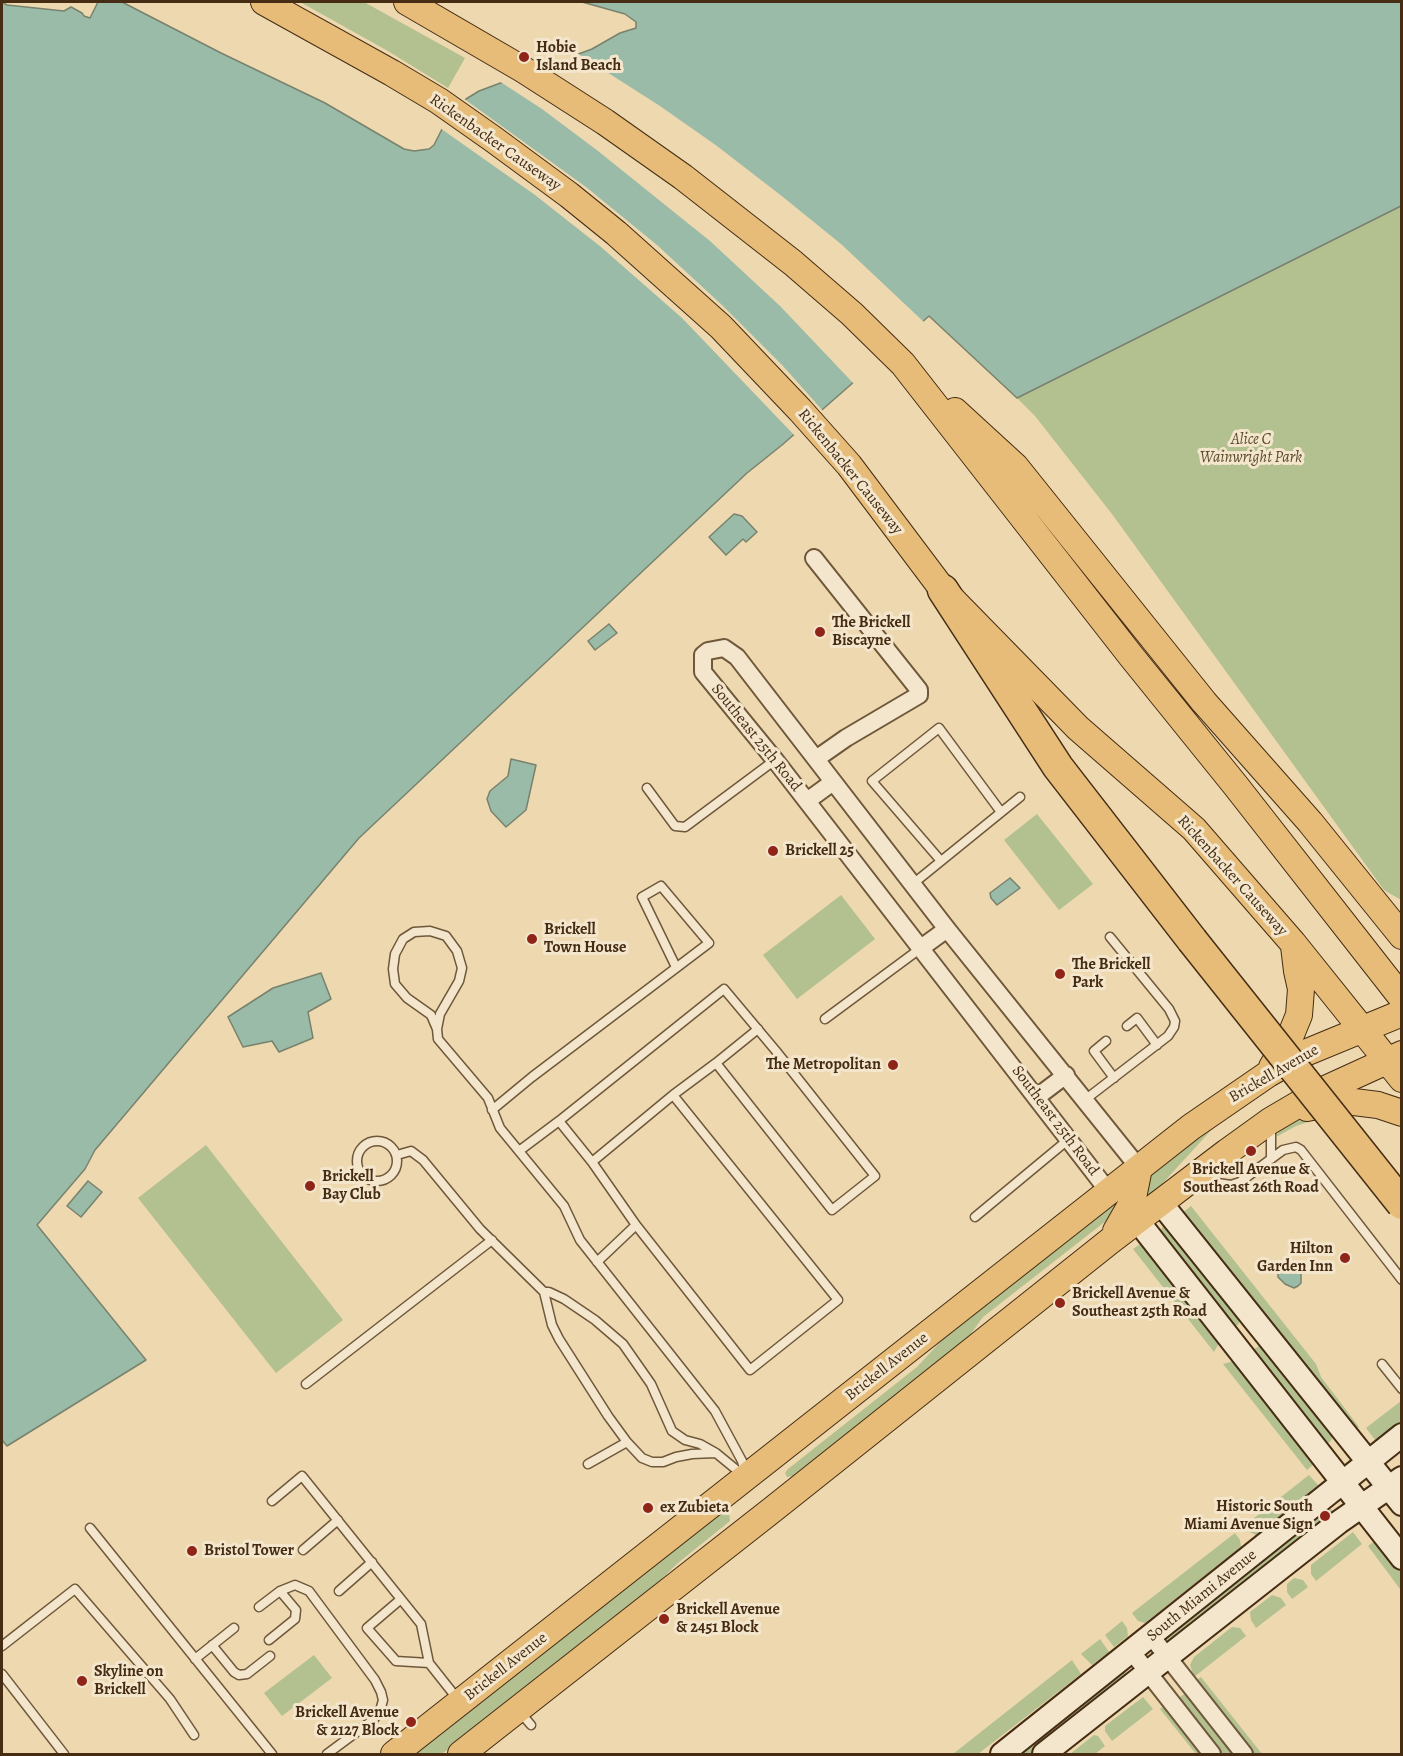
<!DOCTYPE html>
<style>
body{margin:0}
#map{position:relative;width:1403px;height:1756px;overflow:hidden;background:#edd8b0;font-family:Alegreya,serif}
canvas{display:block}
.frame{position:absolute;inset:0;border:3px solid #452c13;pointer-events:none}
</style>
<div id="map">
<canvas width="1403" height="1756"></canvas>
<div class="frame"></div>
</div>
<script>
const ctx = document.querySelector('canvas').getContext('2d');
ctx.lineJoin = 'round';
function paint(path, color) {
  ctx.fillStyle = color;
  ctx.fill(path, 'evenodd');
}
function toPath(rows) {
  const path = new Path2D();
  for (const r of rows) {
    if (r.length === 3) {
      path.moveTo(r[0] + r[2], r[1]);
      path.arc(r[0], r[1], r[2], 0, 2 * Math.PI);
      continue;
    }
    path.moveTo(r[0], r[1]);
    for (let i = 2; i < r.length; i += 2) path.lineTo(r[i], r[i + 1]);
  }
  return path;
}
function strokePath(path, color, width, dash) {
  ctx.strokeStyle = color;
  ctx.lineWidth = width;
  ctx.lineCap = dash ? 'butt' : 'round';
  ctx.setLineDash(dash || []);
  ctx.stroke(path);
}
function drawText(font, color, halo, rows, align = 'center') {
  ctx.font = font + ' Alegreya,serif';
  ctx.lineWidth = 6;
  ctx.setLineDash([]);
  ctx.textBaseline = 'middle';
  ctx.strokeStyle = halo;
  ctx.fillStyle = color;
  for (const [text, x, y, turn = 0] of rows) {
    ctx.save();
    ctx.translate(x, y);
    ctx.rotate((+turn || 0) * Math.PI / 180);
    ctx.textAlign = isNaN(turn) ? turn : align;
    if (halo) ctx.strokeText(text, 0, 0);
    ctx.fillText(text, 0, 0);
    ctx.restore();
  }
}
paint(toPath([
 [300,2,364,2,465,58,448,88,388,51],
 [1401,206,1401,900,1384,890,1112,514,1035,416,1017,398],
 [1037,814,1093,884,1059,910,1004,840],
 [841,895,875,939,797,999,763,955],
 [1302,1117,1317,1119,1296,1126,1276,1137,1281,1126],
 [1212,1124,1214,1127,1162,1184,1136,1207,1141,1178],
 [206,1145,343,1320,276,1373,138,1198],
 [1120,1197,1123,1197,1111,1217,983,1317,962,1346,795,1476,787,1477,785,1473,788,1469,917,1367,954,1327],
 [1191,1206,1316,1364,1321,1377,1359,1427,1355,1430,1181,1214],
 [1168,1225,1242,1317,1238,1325,1233,1327,1159,1234,1163,1226],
 [1143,1242,1151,1248,1151,1256,1219,1343,1214,1352,1133,1249],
 [1261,1345,1334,1435,1330,1442,1325,1444,1253,1353,1254,1349],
 [1234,1361,1315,1463,1307,1470,1223,1364],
 [1401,1401,1401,1422,1376,1441,1366,1428],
 [1309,1475,1318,1485,1256,1535,1249,1532,1244,1526],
 [1327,1508,1331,1509,1334,1515,1168,1648,1162,1637],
 [725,1510,729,1512,730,1521,678,1563,651,1589,442,1754,411,1754,721,1511],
 [1353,1532,1362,1544,1316,1581,1311,1574,1311,1565],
 [1235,1533,1240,1540,1241,1547,1145,1623,1138,1621,1132,1613],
 [1376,1540,1401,1573,1400,1589,1368,1546],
 [1294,1578,1303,1580,1308,1587,1292,1599,1287,1592,1287,1584],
 [1272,1595,1281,1598,1286,1605,1256,1628,1251,1620,1250,1612],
 [1122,1621,1127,1628,1128,1636,1114,1647,1105,1635],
 [1232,1627,1240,1628,1246,1636,1194,1677,1190,1665,1194,1657],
 [1100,1639,1109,1652,1092,1665,1081,1654],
 [314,1655,332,1678,282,1716,264,1693],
 [1072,1660,1081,1674,978,1754,953,1754],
 [1121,1667,1131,1680,1036,1754,1011,1754],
 [1201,1677,1262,1754,1254,1754,1196,1680],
 [1185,1694,1191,1696,1237,1754,1221,1754,1181,1704,1179,1700,1181,1696],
 [1143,1697,1153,1709,1112,1741,1105,1731,1105,1726],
 [1164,1706,1202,1754,1196,1754,1160,1709],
 [1094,1735,1098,1736,1105,1746,1095,1754,1070,1754]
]), '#b3c090');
const water = toPath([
 [2,2,7,5,64,11,71,7,82,13,84,16,90,18,98,2,122,2,221,53,325,103,404,149,414,151,429,149,434,145,442,129,461,105,466,99,479,91,592,49,620,33,636,28,636,22,625,14,582,2,1401,2,1401,206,1017,398,929,316,782,445,747,473,359,838,95,1150,85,1169,37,1225,146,1360,7,1446,2,1440,2,2],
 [734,514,742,516,757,532,746,542,743,539,726,555,709,537,734,514],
 [609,624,617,633,595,650,588,641,609,624],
 [511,759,536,765,526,810,506,827,491,811,487,799,490,791,508,776,511,759],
 [1010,878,1020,888,997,905,991,898,990,893,1010,878],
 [321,973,331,999,308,1012,313,1038,279,1052,272,1041,243,1047,228,1017,273,988,321,973],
 [88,1181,102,1192,81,1217,67,1206,88,1181],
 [1286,1260,1297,1264,1301,1270,1301,1283,1298,1286,1294,1288,1285,1284,1278,1277,1278,1266,1281,1262,1286,1260]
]);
paint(water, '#9abba7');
strokePath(water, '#78826c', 1.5);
paint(toPath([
 [574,51,660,106,717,146,783,197,841,244,925,323,855,385,780,306,710,241,598,151,542,109,499,81],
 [463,98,586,187,657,245,722,305,783,366,824,412,796,437,682,318,601,247,535,195,440,128]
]), '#edd8b0');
const lane = toPath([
 [647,788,675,826,685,827,775,760],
 [941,861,872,781,939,728,1001,812],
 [914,883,1020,797],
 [825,1019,921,948],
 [1127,1026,1137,1018,1157,1045],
 [437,1029,431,1015,407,998,395,984,393,969,395,954,403,939,414,932,430,931,446,936,457,951,462,968,459,981,440,1014,437,1029,438,1039,488,1098,500,1128,564,1206,580,1240,715,1411,742,1461,745,1474],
 [1106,1041,1094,1051,1114,1078],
 [716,1063,758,1029],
 [1086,1099,1168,1036,1174,1027,1175,1021,1169,1009,1110,937],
 [492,1110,532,1077,709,943,661,886,642,897,676,967],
 [1271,1126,1271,1159],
 [377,1161,20],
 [519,1151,559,1121],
 [397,1155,411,1151,423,1160,480,1229,544,1292,552,1325,559,1339,608,1416,627,1442],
 [592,1162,673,1095],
 [1197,1180,1231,1185,1240,1182,1283,1150,1296,1147,1301,1150,1402,1280],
 [975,1217,1069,1139],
 [597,1262,636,1225,592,1162,559,1121,724,989,776,1051,875,1176,832,1210,716,1063,673,1095,838,1300,750,1370,636,1225],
 [544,1292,549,1292,564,1299,595,1320,623,1344,651,1384,672,1431,685,1440,700,1444,716,1453,744,1476],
 [1382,1364,1402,1389],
 [306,1384,492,1240],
 [588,1464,627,1442,642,1458,652,1462,663,1462,676,1457,692,1454,715,1453],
 [272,1501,302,1476,421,1624,429,1663,452,1692,461,1700],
 [90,1528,272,1754],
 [303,1550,338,1520],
 [339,1591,372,1562],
 [401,1599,367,1628,396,1661,429,1663],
 [259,1607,280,1591,295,1585,309,1591,375,1680,381,1692,383,1700,380,1711,373,1720,327,1754],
 [269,1640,295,1619,296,1610,280,1591],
 [212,1645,234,1672,239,1675,247,1674,270,1656],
 [2,1646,75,1589,170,1699,194,1735],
 [195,1659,234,1628],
 [2,1674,64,1754],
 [519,1711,531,1725]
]);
const street = toPath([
 [814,558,919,690,919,695,846,738,816,759],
 [807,801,833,782],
 [921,948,947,929],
 [1037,1097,1066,1075],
 [1109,1192,775,760,703,672,703,655,708,651,724,648,737,657,947,929,1139,1168],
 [1151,1636,1244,1754],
 [1132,1652,1212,1754]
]);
const secondary = toPath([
 [1160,1202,1402,1504],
 [1137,1220,1402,1558],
 [1002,1754,1402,1435],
 [1044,1754,1339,1522,1402,1478]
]);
const primary = toPath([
 [264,2,392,73,439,101,493,139,569,195,616,233,721,327,800,410,849,465,943,590,1078,728,1194,829,1293,943,1402,1079],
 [407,2,524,70,605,122,683,177,793,263,852,314,903,364,1131,656,1236,786,1402,998],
 [955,411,1015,466,1204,702,1310,822,1402,936],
 [1272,1067,1290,1037,1299,1015,1301,989,1297,971,1294,946],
 [1307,1108,1346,1101,1378,1105,1402,1113],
 [1116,1231,1132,1203,1139,1168],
 [394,1754,1191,1127,1268,1074,1305,1053,1402,1013],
 [461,1754,772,1510,1110,1241,1227,1152,1270,1121,1321,1091,1402,1054]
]);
const highway = toPath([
 [943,590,1058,767,1192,940]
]);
strokePath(lane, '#6f573a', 11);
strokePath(street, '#6f573a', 20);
strokePath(secondary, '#452c13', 26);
strokePath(primary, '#452c13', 28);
strokePath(highway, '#452c13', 33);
strokePath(lane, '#f3e6cc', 8);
strokePath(street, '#f3e6cc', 16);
strokePath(secondary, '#f3e6cc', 22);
strokePath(primary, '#e6bc78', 26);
strokePath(highway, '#e6bc78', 30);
const highwayBridge = toPath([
 [1192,940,1402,1204]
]);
strokePath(highwayBridge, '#452c13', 33, []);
strokePath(highwayBridge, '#e6bc78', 30);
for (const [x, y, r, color] of [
 [524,57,6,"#8f2418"],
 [820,632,6,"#8f2418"],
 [773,851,6,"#8f2418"],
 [532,939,6,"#8f2418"],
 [1060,974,6,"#8f2418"],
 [893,1065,6,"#8f2418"],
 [1251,1151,6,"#8f2418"],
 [310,1186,6,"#8f2418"],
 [1345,1258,6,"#8f2418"],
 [1060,1303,6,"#8f2418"],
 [648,1508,6,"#8f2418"],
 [1325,1516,6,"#8f2418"],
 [192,1551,6,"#8f2418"],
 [664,1619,6,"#8f2418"],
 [82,1681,6,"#8f2418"],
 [411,1722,6,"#8f2418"]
]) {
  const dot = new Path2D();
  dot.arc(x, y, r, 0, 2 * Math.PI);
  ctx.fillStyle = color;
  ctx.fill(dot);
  strokePath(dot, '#f3e6cc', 2);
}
drawText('bold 16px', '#452c13', '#f3e6cc', [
 ["Hobie",536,48],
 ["Island Beach",536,66],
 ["The Brickell",832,623],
 ["Biscayne",832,641],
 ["Brickell 25",785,851],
 ["Brickell",544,930],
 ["Town House",544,948],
 ["The Brickell",1072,965],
 ["Park",1072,983],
 ["The Metropolitan",881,1065,"right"],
 ["Brickell Avenue &",1251,1170,"center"],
 ["Southeast 26th Road",1251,1188,"center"],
 ["Brickell",322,1177],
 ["Bay Club",322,1195],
 ["Hilton",1333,1249,"right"],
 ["Garden Inn",1333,1267,"right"],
 ["Brickell Avenue &",1072,1294],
 ["Southeast 25th Road",1072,1312],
 ["Historic South",1313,1507,"right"],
 ["Miami Avenue Sign",1313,1525,"right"],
 ["ex Zubieta",660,1508],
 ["Bristol Tower",204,1551],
 ["Brickell Avenue",676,1610],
 ["& 2451 Block",676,1628],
 ["Skyline on",94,1672],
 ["Brickell",94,1690],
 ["Brickell Avenue",399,1713,"right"],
 ["& 2127 Block",399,1731,"right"]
], 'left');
drawText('16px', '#452c13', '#f3e6cc', [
 ["Rickenbacker Causeway",495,143,35],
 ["Rickenbacker Causeway",850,472,51],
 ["Southeast 25th Road",756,738,51],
 ["Rickenbacker Causeway",1232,876,48],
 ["Brickell Avenue",1274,1074,-30],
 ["Southeast 25th Road",1055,1121,53],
 ["Brickell Avenue",887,1367,-38],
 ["South Miami Avenue",1202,1596,-39],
 ["Brickell Avenue",506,1667,-38]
]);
drawText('italic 16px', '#5b4a2c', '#f3e6cc', [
 ["Alice C",1251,440],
 ["Wainwright Park",1251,458]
]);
</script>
